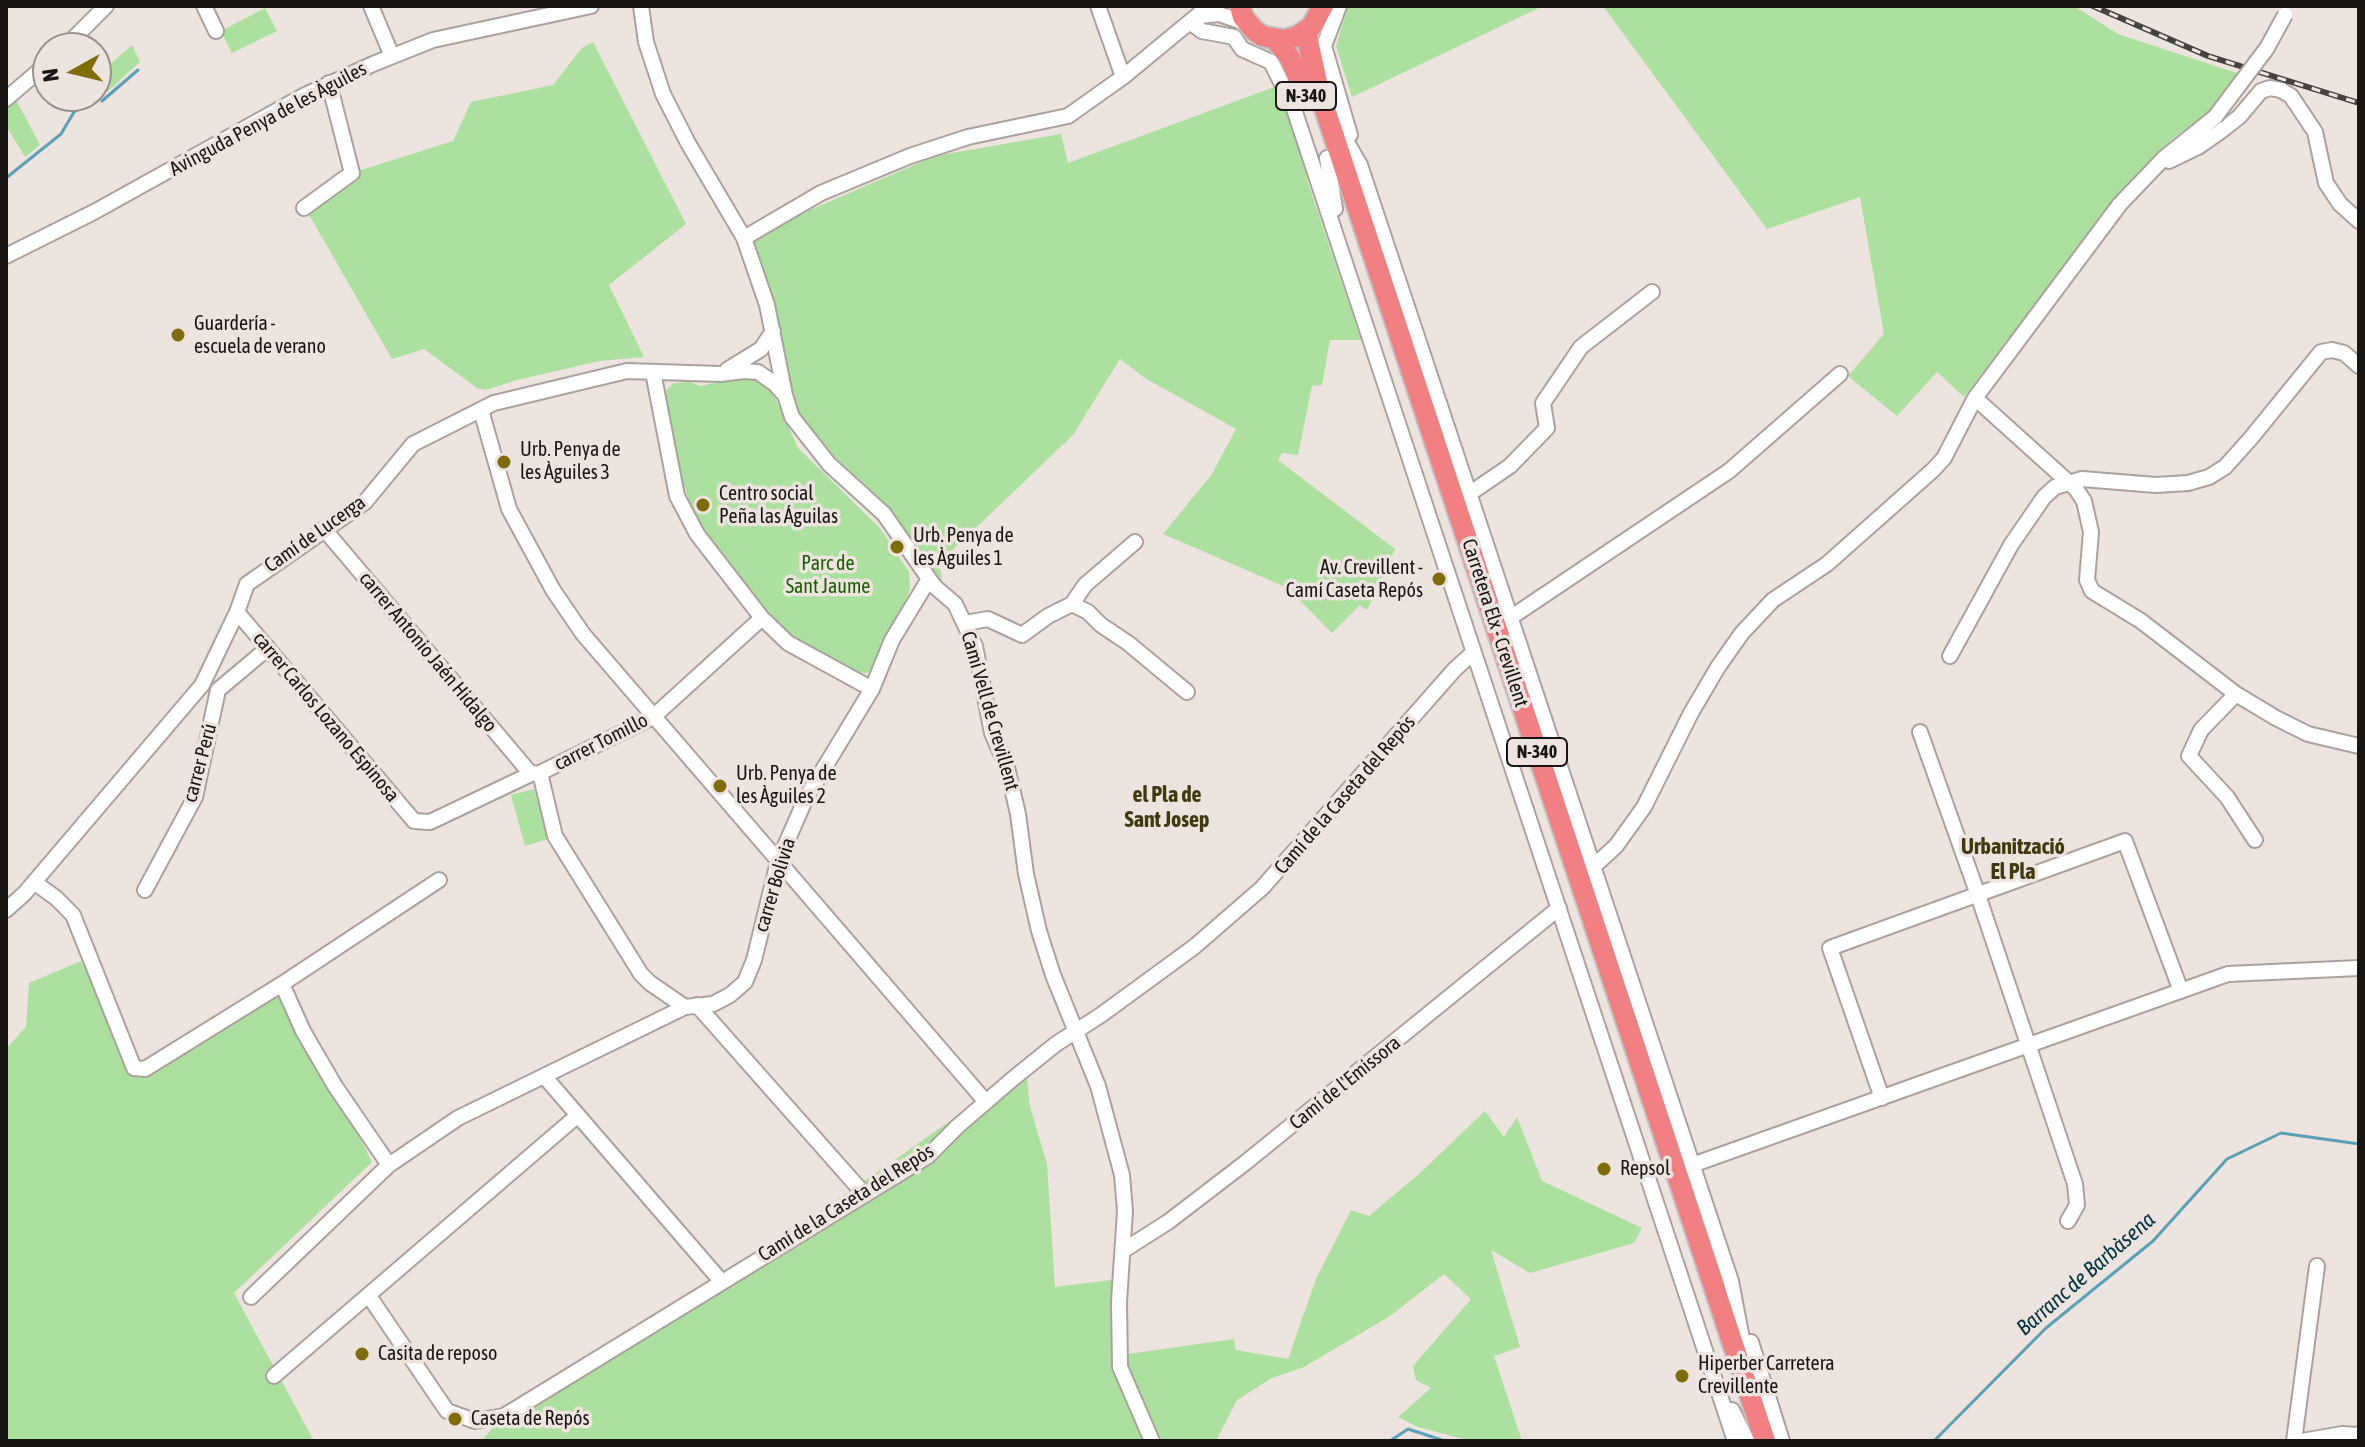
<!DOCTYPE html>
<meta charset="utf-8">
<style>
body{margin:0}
#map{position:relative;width:2365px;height:1447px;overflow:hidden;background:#ede3df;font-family:"Asap Condensed",sans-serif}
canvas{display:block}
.frame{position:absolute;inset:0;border:8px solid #181513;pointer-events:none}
.north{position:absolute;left:32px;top:32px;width:80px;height:80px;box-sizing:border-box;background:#ede3df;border:2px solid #98918d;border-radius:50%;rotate:262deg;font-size:22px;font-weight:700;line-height:32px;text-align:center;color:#181513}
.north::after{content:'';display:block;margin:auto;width:28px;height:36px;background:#7e6c06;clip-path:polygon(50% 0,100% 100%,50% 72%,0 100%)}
</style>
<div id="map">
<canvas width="2365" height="1447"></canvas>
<div class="frame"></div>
<div class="north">N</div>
</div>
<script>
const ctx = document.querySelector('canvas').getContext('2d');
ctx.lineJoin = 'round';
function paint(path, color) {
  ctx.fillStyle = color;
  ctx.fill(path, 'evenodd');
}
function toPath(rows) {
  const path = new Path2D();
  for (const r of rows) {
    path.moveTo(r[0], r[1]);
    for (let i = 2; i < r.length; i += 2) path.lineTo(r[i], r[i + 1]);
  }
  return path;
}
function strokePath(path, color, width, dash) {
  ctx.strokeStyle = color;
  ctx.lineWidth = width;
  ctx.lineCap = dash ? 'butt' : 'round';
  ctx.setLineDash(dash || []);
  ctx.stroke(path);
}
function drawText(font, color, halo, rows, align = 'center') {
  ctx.font = font + ' "Asap Condensed",sans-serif';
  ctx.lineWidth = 7;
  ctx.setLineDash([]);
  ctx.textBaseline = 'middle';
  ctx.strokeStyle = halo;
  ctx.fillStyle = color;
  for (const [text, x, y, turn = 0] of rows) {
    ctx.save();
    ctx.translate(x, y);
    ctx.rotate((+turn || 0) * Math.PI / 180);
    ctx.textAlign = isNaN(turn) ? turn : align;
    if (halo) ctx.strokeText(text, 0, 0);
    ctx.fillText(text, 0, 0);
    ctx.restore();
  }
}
paint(toPath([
 [1348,6,1543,6,1352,97,1336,46],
 [1603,6,2074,6,2118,34,2240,74,2216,107,2172,139,2117,199,1964,397,1937,372,1897,416,1848,376,1884,334,1860,197,1767,229],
 [265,8,277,31,232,53,221,31],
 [593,42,686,224,609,285,644,357,599,361,517,380,485,390,477,388,424,349,392,359,308,213,358,171,453,141,471,102,553,85,582,48],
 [132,45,140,62,106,93,96,82,96,77],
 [1288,82,1308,183,1361,340,1330,340,1322,385,1312,386,1298,455,1282,453,1278,460,1395,549,1367,610,1360,605,1332,633,1288,588,1163,534,1212,474,1236,429,1145,378,1120,359,1073,435,939,563,943,585,921,562,904,528,877,496,820,443,801,417,791,397,773,303,752,242,754,234,935,156,1061,134,1068,163],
 [15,98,40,145,25,157,6,126,6,106],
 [740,377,756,379,772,391,798,448,880,528,909,572,910,589,906,601,892,623,873,669,867,673,858,672,810,649,784,630,738,576,694,514,683,483,665,392,673,383,689,382,701,386],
 [534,789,548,839,525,846,511,795],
 [81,961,134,1068,282,984,372,1162,234,1293,314,1441,6,1441,6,1049,26,1027,29,983],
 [1026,1068,1030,1107,1047,1164,1055,1287,1127,1278,1128,1354,1234,1339,1236,1350,1288,1359,1316,1279,1351,1210,1369,1216,1420,1173,1485,1111,1504,1137,1517,1117,1542,1181,1642,1228,1634,1243,1530,1273,1491,1250,1520,1347,1494,1356,1522,1441,1471,1441,1418,1427,1398,1417,1431,1388,1416,1380,1413,1366,1471,1299,1444,1274,1390,1316,1304,1367,1272,1378,1237,1400,1216,1441,481,1441,504,1416,721,1281]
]), '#ace09f');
strokePath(toPath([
 [102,101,138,70],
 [6,178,61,134,74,112,84,106],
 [1390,1441,1408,1429,1445,1441],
 [1934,1441,2046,1328,2153,1241,2227,1159,2281,1133,2359,1144]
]), '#5aa1b8', 3);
const minor = toPath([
 [204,6,216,31],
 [371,6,392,56],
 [641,6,646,42,663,94,688,143,744,238,767,305,785,395,792,417,829,464,884,514,934,586,955,604,975,646,992,733,1007,767,1018,814,1026,874,1039,931,1053,975,1098,1086,1122,1175,1125,1211,1119,1302,1120,1367,1152,1441],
 [1098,6,1123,77],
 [1339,6,1324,46,1350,135],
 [1200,16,1219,14,1248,24],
 [1191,23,1202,31,1234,37,1242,49,1271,62,1293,106,1735,1441],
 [64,48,106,6],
 [6,99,48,63],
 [1337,125,1360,165,1731,1281,1746,1360],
 [1327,158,1335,209],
 [2169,161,2198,147,2221,131,2239,117,2261,91,2270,88,2281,90,2291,96,2315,132,2326,183,2340,204,2359,221],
 [304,208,352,173,329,83],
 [744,238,821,193,910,156,968,137,1068,116,1123,77,1209,6],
 [6,256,94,212,303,96,373,64,433,40,591,6],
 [727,370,761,349,773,331],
 [653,372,677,496,697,534,762,618,788,643,872,689],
 [1975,398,2076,489,2084,501,2091,532,2087,580,2092,591,2141,621,2236,694,2276,718,2308,734,2359,746],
 [481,410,509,509,553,590,583,634,986,1102],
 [1469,494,1510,466,1547,428,1543,403,1581,347,1652,292],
 [324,529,531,774],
 [1072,604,1085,585,1135,542],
 [237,612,414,821,430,822,531,774,540,773,653,717,762,618],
 [1510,618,1729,471,1840,374],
 [965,623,988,619,1022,635,1048,616,1072,604,1088,612,1101,625,1128,643,1187,692],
 [1950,656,2011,545,2044,497,2055,487,2082,479,2156,485,2188,483,2209,477,2225,467,2251,438,2321,352,2332,350,2344,353,2359,366],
 [2236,694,2201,730,2189,756,2227,797,2255,840],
 [1920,732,1978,895,2075,1184,2077,1205,2068,1221],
 [540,773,555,836,641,974,650,983,685,1007],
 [1593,867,1616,846,1644,807,1691,713,1718,667,1742,633,1773,600,1827,564,1933,470,1944,458,1975,398,2120,204,2164,158,2215,117],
 [34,882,56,898,73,915,134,1068,145,1069,282,984,439,880],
 [145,890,195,797,218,690,268,648],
 [6,910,24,894,202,685,237,612,247,584,365,502,413,444,494,403,627,371,720,374,744,371,758,372,775,384,783,393],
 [282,984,303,1031,335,1086,389,1165],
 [697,1005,865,1195],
 [544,1076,721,1281],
 [1882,1098,1830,948,2125,841,2181,991],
 [1692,1165,2228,974,2359,968],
 [1124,1250,1168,1222,1245,1163,1559,908],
 [369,1296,447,1411,475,1421,504,1416,928,1156,958,1126,1015,1077,1056,1044,1101,1015,1194,947,1262,888,1455,669,1474,652],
 [251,1297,389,1165,458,1118,685,1007,713,1004,730,995,745,982,754,960,778,862,806,798,872,689,892,640,929,579],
 [1751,1342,1782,1441],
 [274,1376,577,1116],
 [1732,1410,1747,1441],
 [2294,1441,2317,1266],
 [2302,1441,2342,1434,2359,1435]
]);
const highway = toPath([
 [1240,6,1243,17,1254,30,1262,36,1284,40,1298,36,1312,26,1323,6],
 [1306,32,1319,91,1765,1441],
 [1275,39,1290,58,1307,98]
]);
strokePath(minor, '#aba29e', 18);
strokePath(highway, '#c3c2c2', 24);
strokePath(minor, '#fff', 14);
strokePath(highway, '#f27f82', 20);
const rail = toPath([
 [2093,6,2208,56,2359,103]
]);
strokePath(rail, '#46423f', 6);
strokePath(rail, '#ede3df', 3, [9]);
const minorBridge = toPath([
 [2215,117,2267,48,2285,15]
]);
strokePath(minorBridge, '#aba29e', 18, []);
strokePath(minorBridge, '#fff', 14);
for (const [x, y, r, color] of [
 [178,335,8,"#7e6c06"],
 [504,462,8,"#7e6c06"],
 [703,505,8,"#7e6c06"],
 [897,547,8,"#7e6c06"],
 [1439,579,8,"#7e6c06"],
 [720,786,8,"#7e6c06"],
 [1604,1169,8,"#7e6c06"],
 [362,1354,8,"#7e6c06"],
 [1682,1376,8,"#7e6c06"],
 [455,1419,8,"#7e6c06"]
]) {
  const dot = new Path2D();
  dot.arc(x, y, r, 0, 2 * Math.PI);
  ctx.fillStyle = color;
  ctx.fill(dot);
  strokePath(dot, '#ede3df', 3);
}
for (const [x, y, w] of [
 [1306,96,60],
 [1537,752,60]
]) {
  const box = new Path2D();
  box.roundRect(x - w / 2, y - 14, w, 28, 6);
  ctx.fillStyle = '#ede3df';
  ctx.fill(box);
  strokePath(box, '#181513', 2);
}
drawText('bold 18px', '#181513', null, [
 ["N-340",1306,96],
 ["N-340",1537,752]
]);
drawText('20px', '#181513', '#ede3df', [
 ["Avinguda Penya de les Àguiles",268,119,-28],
 ["Camí de Lucerga",315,534,-35],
 ["Carretera Elx - Crevillent",1495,623,72],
 ["carrer Antonio Jaén Hidalgo",428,652,50],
 ["Camí Vell de Crevillent",990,711,74],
 ["carrer Carlos Lozano Espinosa",326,717,50],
 ["carrer Tomillo",601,742,-27],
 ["carrer Perú",200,763,-75],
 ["Camí de la Caseta del Repòs",1345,795,-49],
 ["carrer Bolivia",775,885,-73],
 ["Camí de l'Emissora",1345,1083,-39],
 ["Camí de la Caseta del Repòs",846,1203,-32]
]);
drawText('20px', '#181513', '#ede3df', [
 ["Guardería -",194,324],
 ["escuela de verano",194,347],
 ["Urb. Penya de",520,450],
 ["les Àguiles 3",520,473],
 ["Centro social",719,494],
 ["Peña las Águilas",719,517],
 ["Urb. Penya de",913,536],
 ["les Àguiles 1",913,559],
 ["Av. Crevillent -",1423,568,"right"],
 ["Camí Caseta Repós",1423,591,"right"],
 ["Urb. Penya de",736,774],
 ["les Àguiles 2",736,797],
 ["Repsol",1620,1169],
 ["Casita de reposo",378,1354],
 ["Hiperber Carretera",1698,1364],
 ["Crevillente",1698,1387],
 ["Caseta de Repós",471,1419]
], 'left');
drawText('20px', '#1a5e00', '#ede3df', [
 ["Parc de",828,564],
 ["Sant Jaume",828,587]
]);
drawText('bold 22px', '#42390f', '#ede3df', [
 ["el Pla de",1167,795],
 ["Sant Josep",1167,820],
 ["Urbanització",2013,847],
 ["El Pla",2013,872]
]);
drawText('italic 22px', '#013340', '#ede3df', [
 ["Barranc de Barbàsena",2086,1274,-41]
]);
</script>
